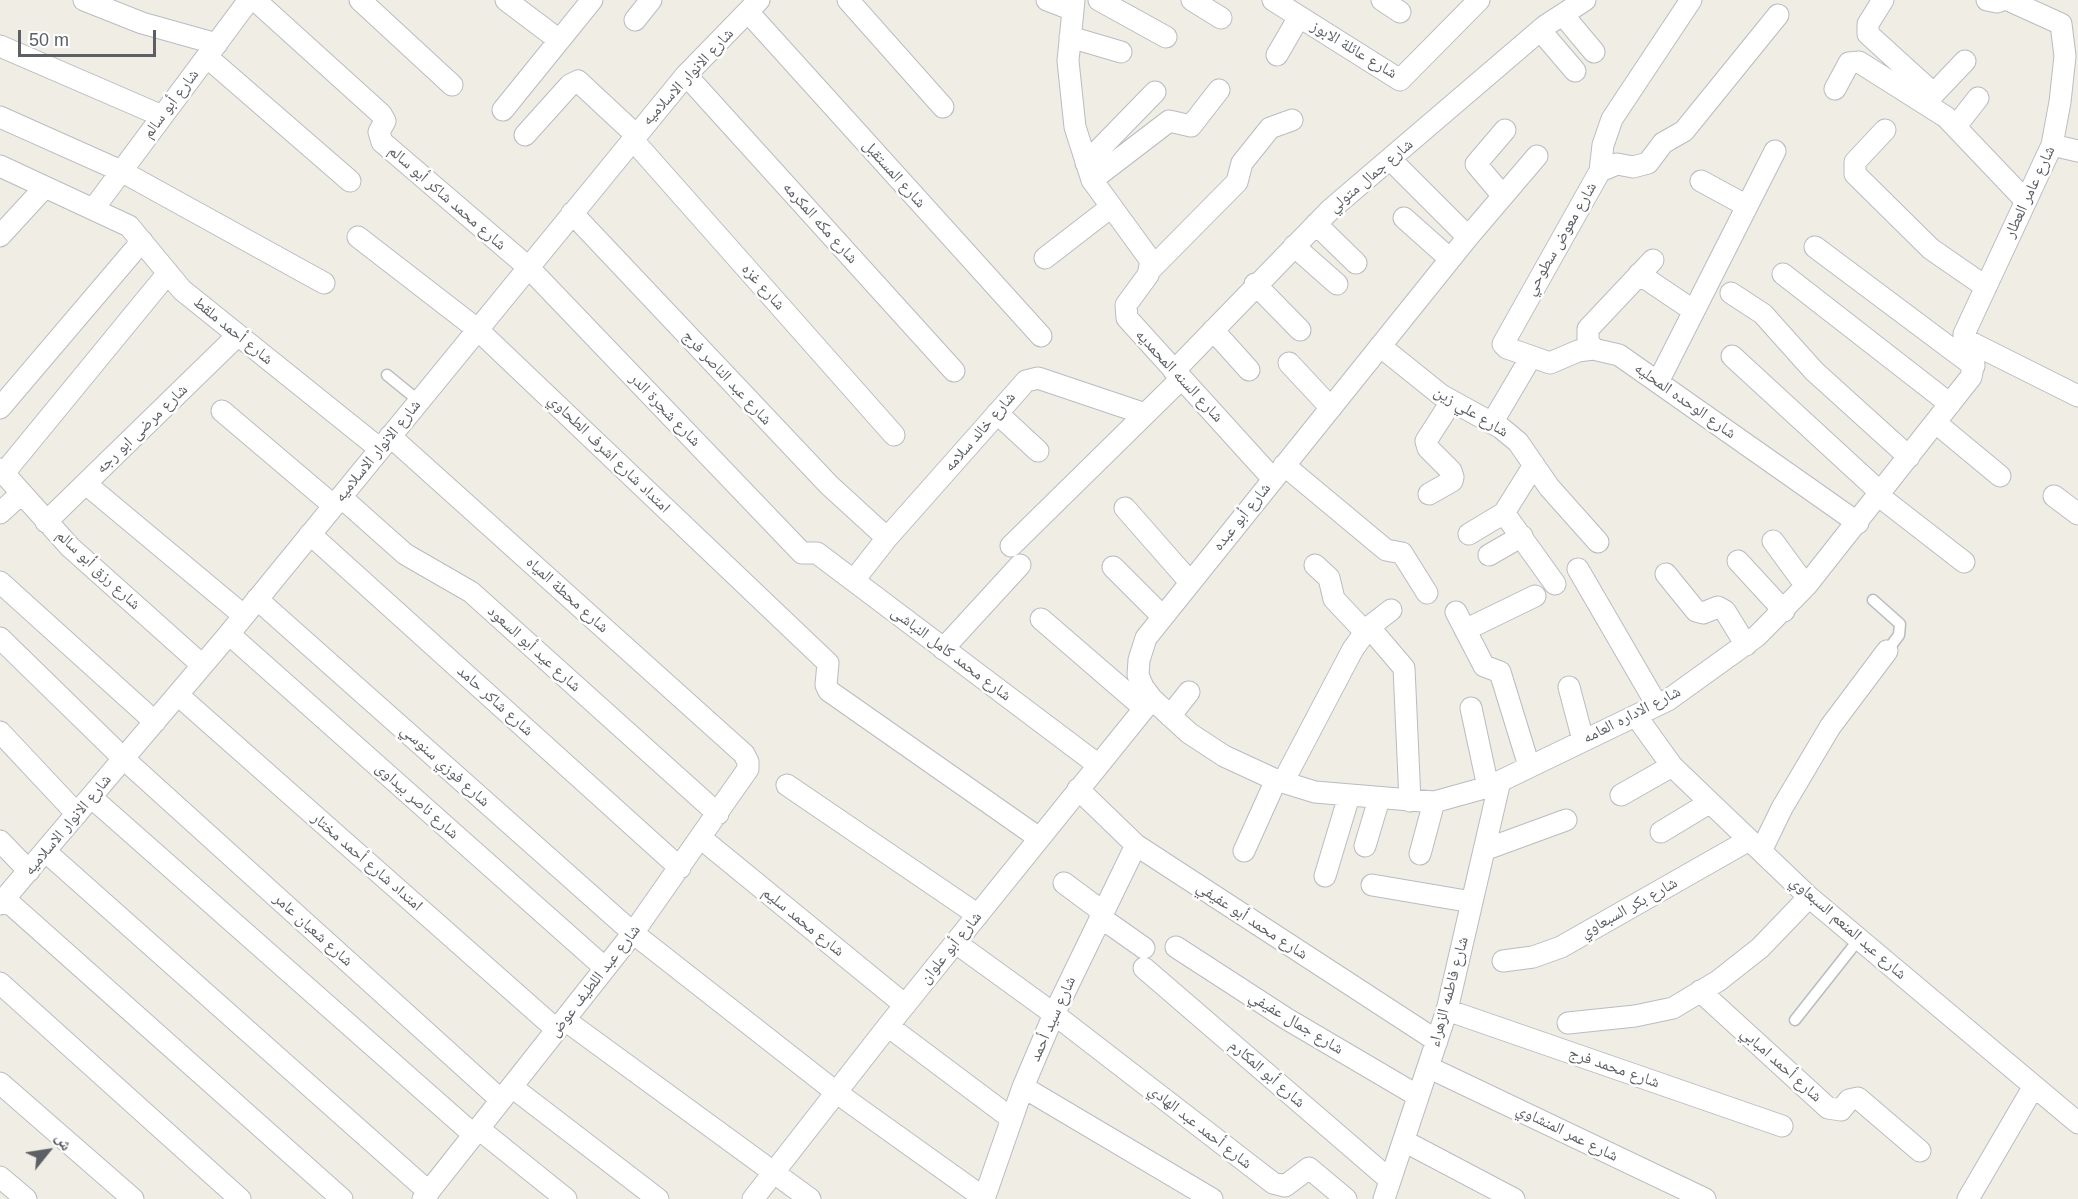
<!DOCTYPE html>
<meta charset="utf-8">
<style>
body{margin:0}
#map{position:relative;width:2078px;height:1199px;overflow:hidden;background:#efede4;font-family:Arial,"Noto Naskh Arabic",sans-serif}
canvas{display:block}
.north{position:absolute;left:18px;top:1121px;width:60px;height:60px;-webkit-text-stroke:4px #fff;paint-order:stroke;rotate:60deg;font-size:16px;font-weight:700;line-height:24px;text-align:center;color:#5c6065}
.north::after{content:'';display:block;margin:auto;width:21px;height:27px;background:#5c6065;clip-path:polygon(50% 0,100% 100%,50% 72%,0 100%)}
.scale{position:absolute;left:18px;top:30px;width:138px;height:27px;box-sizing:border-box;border:3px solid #5c6065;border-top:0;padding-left:8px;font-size:18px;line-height:21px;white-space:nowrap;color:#5c6065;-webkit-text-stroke:4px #fff;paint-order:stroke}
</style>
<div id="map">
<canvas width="2078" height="1199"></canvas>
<div class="north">ش</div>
<div class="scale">50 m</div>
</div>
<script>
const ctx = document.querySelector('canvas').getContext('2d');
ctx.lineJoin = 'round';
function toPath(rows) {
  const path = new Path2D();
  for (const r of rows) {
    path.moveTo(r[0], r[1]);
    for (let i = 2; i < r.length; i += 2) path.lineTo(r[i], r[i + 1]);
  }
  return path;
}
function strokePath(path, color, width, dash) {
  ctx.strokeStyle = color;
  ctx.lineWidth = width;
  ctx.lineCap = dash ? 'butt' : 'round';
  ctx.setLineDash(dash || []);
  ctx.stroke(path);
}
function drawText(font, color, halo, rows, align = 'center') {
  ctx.font = font + ' Arial,"Noto Naskh Arabic",sans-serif';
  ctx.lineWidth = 5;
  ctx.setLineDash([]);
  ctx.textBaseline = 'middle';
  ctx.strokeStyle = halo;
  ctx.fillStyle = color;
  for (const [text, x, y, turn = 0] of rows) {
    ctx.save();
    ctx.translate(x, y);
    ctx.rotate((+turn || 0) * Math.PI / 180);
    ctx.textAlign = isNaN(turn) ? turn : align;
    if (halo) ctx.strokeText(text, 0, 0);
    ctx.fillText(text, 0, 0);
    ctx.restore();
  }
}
const service = toPath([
 [387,375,419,401],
 [1873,600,1900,624,1899,635,1887,651],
 [1795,1020,1859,939]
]);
const minor = toPath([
 [84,0,142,23,217,44],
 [255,0,381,114,385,121,379,132,382,142,528,267,802,553,817,553,1097,764],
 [360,0,452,85],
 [506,0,559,40],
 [848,0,943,107],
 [1047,0,1073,10],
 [1074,0,1068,61,1075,127,1092,180,1151,261,1148,275,1126,305,1127,318,1273,479],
 [1099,0,1166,37],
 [1192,0,1221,18],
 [1273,0,1400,80,1479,0],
 [1382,0,1400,12],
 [1883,0,1868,24,1868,34,1934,94],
 [1987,0,1997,2,2002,0],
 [748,12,1041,336],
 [1563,15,1594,52],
 [1778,15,1684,131,1663,143,1648,163,1633,167,1617,164,1600,171,1503,344,1507,348,1550,363,1578,351,1593,349,1619,355,1858,523],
 [635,20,651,0],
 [1540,30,1575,71],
 [1070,37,1121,52],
 [0,46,162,116],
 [1277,55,1299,17],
 [207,57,350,181],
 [686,75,954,371],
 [1835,89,1849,63,1859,62,1946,117,2026,201],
 [1925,103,1965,61],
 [503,110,592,0],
 [0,117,121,171,324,283],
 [1956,126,1978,98],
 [1885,130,1855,162,1855,174,1931,249,1986,287],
 [525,135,570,85,578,81,636,135],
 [632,139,894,435],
 [2052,145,2078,151],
 [1537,156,1468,237,1146,638,1139,660,1138,675,1143,687,1152,699,1189,733,1224,756,1276,780,1315,792,1434,802,1488,787,1668,700,1757,636,1806,586,1971,377,1974,361,1964,339],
 [1390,159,1468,237],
 [1086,163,1155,92],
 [0,166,129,226,182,290,380,449],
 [1600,171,1603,145,1612,119,1691,0],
 [1092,180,1169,121,1191,126,1219,90],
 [1701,181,1747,206],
 [1503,196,1476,164,1505,130],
 [94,208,249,0],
 [572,213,829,485,887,538],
 [1404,218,1450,259],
 [1316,224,1356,263],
 [0,236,45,187],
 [358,237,477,329,828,663,826,685,829,691,1039,838],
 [1294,246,1337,284],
 [1815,247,1974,366],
 [1045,258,1111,207],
 [1150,270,1237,182,1242,163,1270,128,1292,120],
 [1639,274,1694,311],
 [1783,274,1950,404],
 [1255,284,1300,330],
 [1731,293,1763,314,1814,371,1909,457],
 [1213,330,1249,370],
 [1964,339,1964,334,2052,145,2060,102,2065,56,2061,24,2008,0],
 [1964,339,2078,396],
 [1380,346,1441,395,1501,428,1518,442,1549,487,1598,542],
 [1593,349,1588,340,1588,329,1653,260],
 [1732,356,1881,493],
 [1289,363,1331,408],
 [1174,371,1330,210,1545,26,1585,0],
 [1658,382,1775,151],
 [0,408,142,241],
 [222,411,334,506],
 [997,413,1038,451],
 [1492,423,1531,357],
 [1936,423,2000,476],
 [390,436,744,754,748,762,748,769,633,933,423,1199],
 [1284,465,1386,550,1402,553,1427,593],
 [0,469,70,547,202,665],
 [4,473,168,273],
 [86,484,243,615],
 [1429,494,1452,481,1453,477,1451,471,1428,448,1426,441,1451,402],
 [1879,496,1964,562],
 [2054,496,2078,514],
 [341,497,405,554,471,592,718,814],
 [1125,508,1190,582],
 [0,513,22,493],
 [1504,513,1555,584],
 [46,522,237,336],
 [310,534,680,868],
 [1469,534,1504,513,1534,465],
 [1773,541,1806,586],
 [1011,546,1181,379],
 [1489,555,1522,536],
 [1738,561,1784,611],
 [1315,565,1329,578,1334,599,1365,632],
 [1113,567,1163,617],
 [1578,569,1657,705],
 [1666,574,1696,611,1703,613,1718,607,1725,611,1746,645],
 [854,580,887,538,1026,381,1038,378,1145,414],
 [0,582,155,722],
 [257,599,633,933,837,1093,984,1198],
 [1456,612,1484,666,1500,672,1529,766],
 [1041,619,1144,708],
 [1369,627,1404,668,1410,801],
 [1465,630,1535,596],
 [229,634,605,968],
 [0,638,124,759,501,1100],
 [943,649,1020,565],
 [1569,687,1583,740],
 [178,695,557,1030],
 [1471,708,1488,787],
 [1170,716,1189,692],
 [1636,716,1672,766,1809,897,2078,1123],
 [0,732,77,814],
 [1283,782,1353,649,1369,627,1391,610],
 [787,785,978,915],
 [1078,789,1136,845,1437,1041],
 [1621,795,1672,766],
 [91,797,474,1135],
 [1661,832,1709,803],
 [702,839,905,1005],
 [0,841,29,871],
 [1365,846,1379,799],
 [1484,850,1566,820],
 [45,851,429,1192],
 [1244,851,1276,780],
 [1761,851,1782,808,1830,727,1887,651],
 [1420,854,1434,802],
 [1325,876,1349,796],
 [1064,883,1103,912],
 [1372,885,1472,902],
 [5,899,342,1199],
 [0,904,229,634,686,75,759,0],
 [1100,917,1144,948],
 [956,943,1054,1014,1273,1183,1285,1186,1309,1168,1346,1199],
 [1176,947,1287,1019,1418,1096],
 [1503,961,1533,957,1561,947,1749,840],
 [1144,968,1390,1180],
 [0,983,240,1199],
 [1700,991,1828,1108,1841,1110,1849,1100,1858,1098,1920,1151],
 [1447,1010,1782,1126],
 [565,1020,810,1199],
 [1568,1023,1635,1016,1673,1008,1718,981,1760,948,1809,897],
 [888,1026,1012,1119],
 [1428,1067,1705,1199],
 [0,1083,133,1199],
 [512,1087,658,1199],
 [1023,1087,1212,1199],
 [479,1129,566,1199],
 [1404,1141,1514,1199],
 [0,1177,26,1199],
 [753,1199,888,1026,1152,699],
 [984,1199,1023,1087,1054,1014,1136,845],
 [1384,1199,1447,1010,1500,781],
 [1968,1199,2034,1086]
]);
strokePath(service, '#b9bcc1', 13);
strokePath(minor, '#b9bcc1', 23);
strokePath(service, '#fff', 10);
strokePath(minor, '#fff', 21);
drawText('16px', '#5c6065', '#fff', [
 ["شارع عائلة الابوز",1354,50,31],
 ["شارع الانوار الاسلاميه",688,77,-47],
 ["شارع أبو سالم",171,104,-53],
 ["شارع المستقبل",894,174,48],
 ["شارع جمال متولي",1371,176,-40],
 ["شارع عامر العطار",2030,192,-65],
 ["شارع محمد شاكر أبو سالم",447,198,41],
 ["شارع مكه المكرمه",820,223,48],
 ["شارع معوض سطوحي",1561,239,-60],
 ["شارع غزه",763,287,48],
 ["شارع أحمد ملقط",233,331,39],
 ["شارع السنه المحمديه",1179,376,47],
 ["شارع عبد الناصر فرج",727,378,47],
 ["شارع الوحده المحليه",1685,401,35],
 ["شارع شجرة الدر",665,410,46],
 ["شارع علي زين",1471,412,31],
 ["شارع مرضى ابو رجه",142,429,-44],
 ["شارع خالد سلامه",980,432,-49],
 ["شارع الانوار الاسلاميه",378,451,-51],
 ["امتداد شارع اشرف الطحاوي",609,454,44],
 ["شارع أبو عبده",1242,517,-51],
 ["شارع رزق أبو سالم",98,570,43],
 ["شارع محطة المياه",567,595,42],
 ["شارع عيد أبو السعود",534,649,42],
 ["شارع محمد كامل النباشى",951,654,37],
 ["شارع شاكر حامد",495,701,42],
 ["شارع الاداره العامه",1632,715,-27],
 ["شارع فوزي سنوسي",445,766,42],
 ["شارع ناصر بيداوى",417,801,42],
 ["شارع الانوار الاسلاميه",68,825,-50],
 ["امتداد شارع أحمد مختار",367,862,41],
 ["شارع بكر السبعاوي",1629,908,-29],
 ["شارع محمد أبو عفيفي",1252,921,33],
 ["شارع محمد سليم",803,922,39],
 ["شارع عبد المنعم السبعاوي",1848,928,41],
 ["شارع شعبان عامر",313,930,42],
 ["شارع أبو علوان",951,948,-51],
 ["شارع عبد اللطيف عوض",595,981,-52],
 ["شارع فاطمه الزهراء",1449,992,-75],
 ["شارع سيد أحمد",1053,1019,-66],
 ["شارع جمال عفيفي",1296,1023,31],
 ["شارع أحمد امبابي",1781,1065,42],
 ["شارع محمد فرج",1614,1068,19],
 ["شارع أبو المكارم",1267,1074,41],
 ["شارع أحمد عبد الهادي",1200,1127,38],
 ["شارع عمر المنشاوي",1567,1133,26]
]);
</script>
